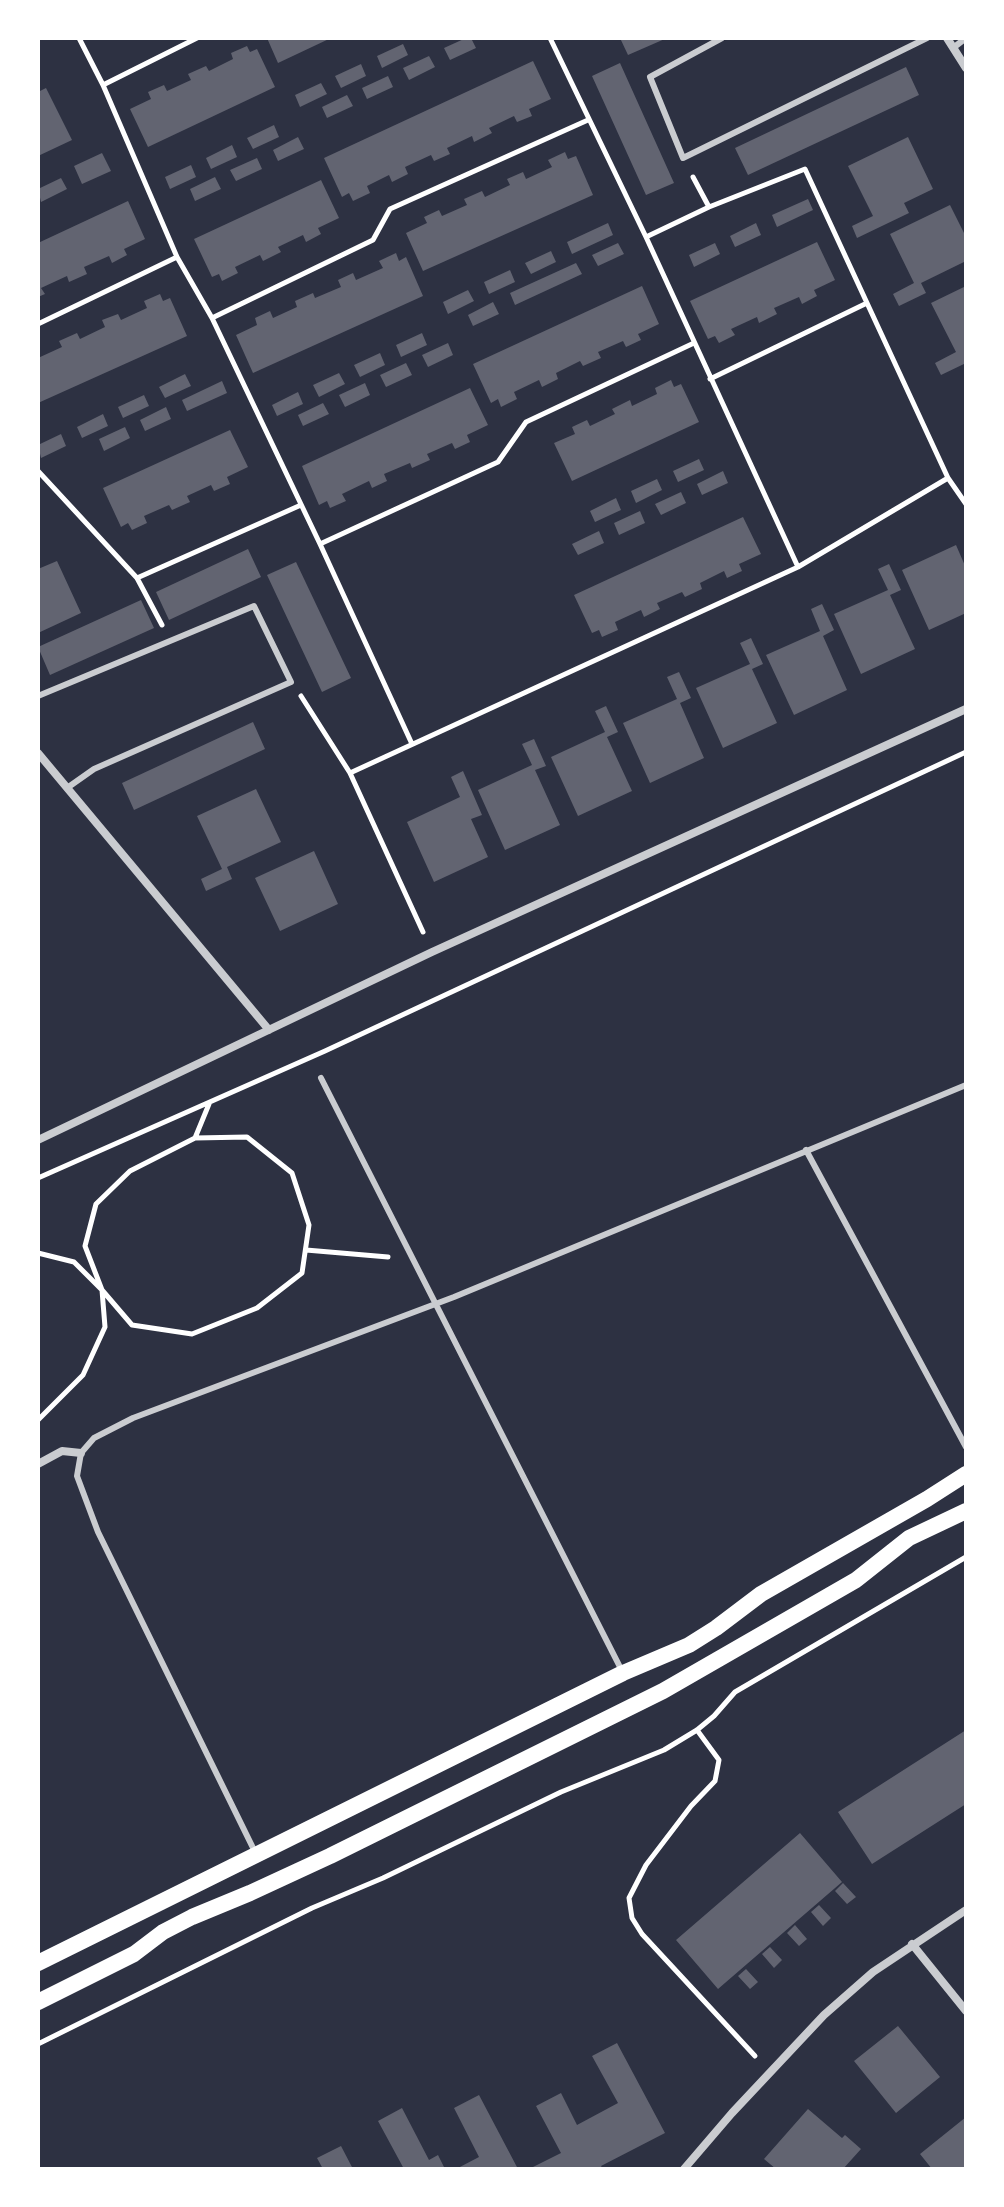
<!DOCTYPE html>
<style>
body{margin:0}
#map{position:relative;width:1004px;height:2207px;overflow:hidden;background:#2d3142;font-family:Cabin,sans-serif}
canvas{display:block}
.frame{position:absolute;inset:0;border:40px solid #fff;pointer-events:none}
</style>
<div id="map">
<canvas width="1004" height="2207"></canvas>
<div class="frame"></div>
</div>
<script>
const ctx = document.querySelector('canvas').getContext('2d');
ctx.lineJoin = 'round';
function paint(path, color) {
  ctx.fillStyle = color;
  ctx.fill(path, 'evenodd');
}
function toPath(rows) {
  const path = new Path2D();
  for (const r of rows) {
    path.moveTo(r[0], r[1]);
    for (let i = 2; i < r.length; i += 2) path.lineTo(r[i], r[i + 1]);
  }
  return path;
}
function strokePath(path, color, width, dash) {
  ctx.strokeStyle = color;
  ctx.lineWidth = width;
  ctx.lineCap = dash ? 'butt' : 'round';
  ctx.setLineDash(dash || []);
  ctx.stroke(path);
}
paint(toPath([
 [267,38,331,38,278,63],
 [466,38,471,38,476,48,450,60,444,48],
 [620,38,667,38,628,55],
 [403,44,408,55,382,68,377,56],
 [247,46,250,52,257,49,275,87,148,147,130,109,151,99,148,92,164,85,167,91,191,80,188,74,206,66,209,71,233,59,231,53],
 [429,56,435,67,409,80,403,68],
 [533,61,551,99,529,109,532,116,517,122,514,116,489,128,492,133,474,142,472,136,447,148,450,154,434,161,431,155,405,167,408,174,392,182,389,175,367,186,370,193,353,201,349,193,342,197,324,158],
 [620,63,674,183,646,195,592,76],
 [361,64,366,76,341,88,335,76],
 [906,67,919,95,748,175,735,148],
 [388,76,393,87,367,99,362,88],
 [321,83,327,94,300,107,295,95],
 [46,88,72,140,38,156,38,92],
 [347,95,353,106,327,118,322,107],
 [274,125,279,137,253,149,247,138],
 [298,137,304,149,278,161,273,150],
 [908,137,933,189,904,203,909,213,857,238,852,226,873,216,848,166],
 [232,145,237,157,211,169,206,158],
 [565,152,568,159,576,156,593,195,423,271,406,233,427,223,424,217,439,210,442,216,467,205,464,199,482,191,485,197,510,185,507,179,523,172,526,179,552,167,548,160],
 [102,153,111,171,82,184,74,166],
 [257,158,262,169,236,181,230,170],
 [191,165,196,177,170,189,165,177],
 [215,177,221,189,195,201,190,189],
 [61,178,67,189,41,202,38,189],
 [321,180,339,218,318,228,321,234,306,242,303,235,278,247,281,252,263,261,260,255,235,267,238,273,222,281,219,274,212,277,194,239],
 [808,199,813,210,777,227,772,215],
 [128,201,145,239,124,249,127,255,112,263,109,256,84,267,87,274,69,282,67,276,41,288,45,294,38,297,38,243],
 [950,205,966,237,966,261,921,283,926,293,899,306,893,294,914,283,890,234],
 [608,223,613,235,572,254,567,242],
 [756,223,761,235,735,247,730,236],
 [817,242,835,280,814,290,817,296,802,304,799,297,774,308,777,314,759,323,757,317,731,329,735,335,719,343,715,336,708,339,690,301],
 [618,243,624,254,598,266,592,255],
 [715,243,720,254,694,267,689,255],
 [551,251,556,262,531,274,525,263],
 [396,253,399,261,406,257,423,296,253,373,236,335,257,325,255,318,270,311,273,318,297,307,295,301,313,293,315,298,341,287,338,280,353,273,356,280,383,268,379,261],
 [576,263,582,274,515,305,510,293],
 [510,270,515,282,489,294,484,282],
 [642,286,659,324,638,334,641,340,626,347,623,341,598,352,601,358,583,366,580,361,556,373,558,379,542,387,539,380,514,392,517,399,501,407,498,399,491,403,473,364],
 [966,286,966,363,941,375,935,363,956,352,931,303],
 [468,290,474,301,448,314,443,302],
 [160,294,163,301,170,298,187,336,38,403,38,358,62,347,59,341,77,333,80,339,105,327,102,320,118,314,121,320,147,308,144,301],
 [493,302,499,314,473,326,468,315],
 [422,333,427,345,401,357,396,345],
 [448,343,453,355,428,367,422,355],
 [380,353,385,365,360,377,354,365],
 [406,363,412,375,386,387,380,375],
 [339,373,345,384,319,397,313,385],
 [185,374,191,386,165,398,159,387],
 [671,380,674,387,681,384,699,422,572,481,554,443,575,434,572,427,587,420,590,426,615,414,612,409,630,400,632,406,657,394,655,388],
 [222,381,227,393,187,411,182,400],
 [365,383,370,395,345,407,339,395],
 [470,388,488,425,467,435,470,442,455,449,452,443,427,454,430,460,412,468,410,463,384,474,387,481,372,488,369,481,342,494,346,501,330,508,327,501,319,505,302,466],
 [298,392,303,404,277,416,272,405],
 [144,395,149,406,123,418,118,407],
 [323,403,329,414,303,426,298,415],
 [166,407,171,419,145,431,140,420],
 [103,414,108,426,82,438,77,427],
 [125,427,130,438,104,451,99,439],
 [230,430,248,467,227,477,230,484,214,491,211,485,187,496,190,502,172,510,169,505,144,516,147,523,132,530,128,523,121,527,103,488],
 [61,434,66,446,41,458,38,445],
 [699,459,704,470,678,482,673,471],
 [723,471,728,483,702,495,697,484],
 [657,479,662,490,636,503,631,491],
 [681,492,686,503,661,515,655,504],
 [616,498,621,510,595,522,590,511],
 [640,511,645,523,619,535,614,523],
 [743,517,761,554,739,564,742,571,727,578,724,571,700,583,702,589,685,597,682,592,657,603,660,609,644,617,641,610,615,622,618,630,602,637,599,630,592,633,574,595],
 [599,531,604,543,578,555,572,544],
 [956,545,966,568,966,613,929,630,902,570],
 [248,549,261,577,169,620,156,592],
 [57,561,81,613,38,633,38,569],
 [296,562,351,678,322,692,267,575],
 [889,564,901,590,890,595,915,649,861,674,834,614,888,590,878,569],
 [141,600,154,628,50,675,38,647],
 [822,604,834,630,823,636,847,690,794,715,766,655,820,631,811,609],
 [751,638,763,664,752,669,777,723,723,748,696,688,750,664,740,643],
 [679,672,691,698,680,703,704,758,650,783,623,723,677,699,667,677],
 [606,706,618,732,607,737,632,791,578,816,551,757,605,732,595,711],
 [253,722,265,749,134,810,122,783],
 [534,739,546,766,535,770,560,825,505,850,478,790,532,765,522,744],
 [463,771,482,815,471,819,488,857,434,882,407,822,460,797,451,777],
 [256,789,281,842,227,867,232,879,206,891,201,879,222,869,197,816],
 [314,851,338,904,280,931,255,878],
 [966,1730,966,1804,872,1864,838,1812],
 [800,1833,842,1882,718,1989,676,1940],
 [843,1883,856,1897,847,1904,835,1891],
 [819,1905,831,1918,823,1926,811,1912],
 [795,1925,807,1939,799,1946,787,1933],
 [770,1947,782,1960,774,1968,762,1954],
 [746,1969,758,1982,750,1989,738,1976],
 [898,2026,940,2077,896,2113,854,2061],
 [617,2043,665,2133,601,2166,603,2169,529,2169,561,2153,536,2106,561,2093,577,2125,618,2103,592,2056],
 [479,2095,518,2169,456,2169,479,2157,454,2108],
 [402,2108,429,2160,438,2155,445,2169,404,2169,378,2121],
 [808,2109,842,2138,845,2135,861,2149,843,2169,800,2169,798,2167,796,2169,776,2169,764,2159],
 [966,2117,966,2169,932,2169,920,2154],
 [341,2146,353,2169,323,2169,317,2158]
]), '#626471');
strokePath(toPath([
 [79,38,103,85,177,257,212,318,320,544,412,744],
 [550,38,646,237,798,567],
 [103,85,197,38],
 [693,177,709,207],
 [646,237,709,207,805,169,948,478],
 [212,318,373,240,390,209,588,120],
 [38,324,177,257],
 [710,379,867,303],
 [38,471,137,578,162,625],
 [320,544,498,462,526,422,694,343],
 [137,578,301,505],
 [301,696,350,773,423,932],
 [350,773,798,567,948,478,966,504],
 [195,1138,247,1137,292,1173,309,1225,302,1273,257,1308,192,1334,132,1325,102,1290,85,1246,96,1204,130,1171,195,1138,209,1104],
 [38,1178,325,1051,966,752],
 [306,1250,388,1257],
 [38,1253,74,1262,102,1290,105,1327,83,1375,38,1420],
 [697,1730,719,1760,715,1781,691,1806,646,1865,629,1898,632,1918,642,1934,755,2056],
 [38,2044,312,1908,383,1878,561,1792,664,1750,697,1730,714,1716,735,1692,966,1557]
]), '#fff', 5);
strokePath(toPath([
 [722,38,650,77,683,158,927,38],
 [953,48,966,38],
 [38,696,254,606,291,682,94,769,67,788],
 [321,1078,622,1671],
 [806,1150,966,1447],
 [255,1852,98,1532,77,1476,81,1453,94,1438,133,1418,454,1297,966,1085]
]), '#caccd0', 6);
strokePath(toPath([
 [947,38,966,68],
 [38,753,269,1030],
 [38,1140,432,952,966,709],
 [38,1464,62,1451,81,1453],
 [912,1944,966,2011],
 [684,2169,732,2113,824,2015,873,1972,966,1910]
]), '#caccd0', 8);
strokePath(toPath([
 [38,1963,623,1673,689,1645,716,1628,761,1594,927,1499,966,1474],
 [38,2002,134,1954,163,1932,192,1917,250,1893,330,1856,663,1691,856,1580,909,1538,966,1511]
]), '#fff', 16);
</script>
